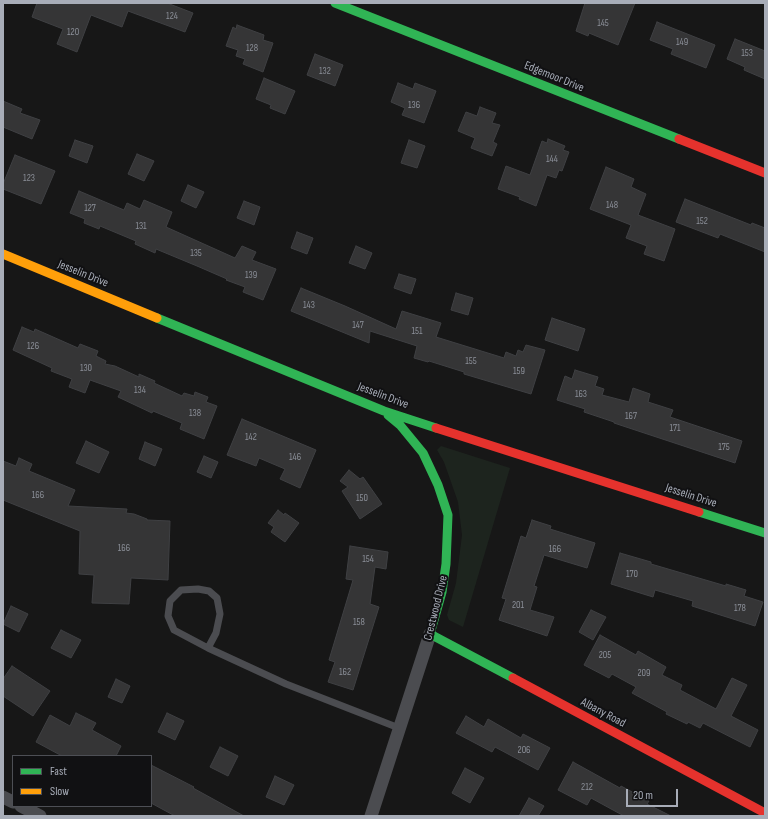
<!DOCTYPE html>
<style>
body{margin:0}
#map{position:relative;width:768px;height:819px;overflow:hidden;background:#171717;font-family:"Sofia Sans Condensed",sans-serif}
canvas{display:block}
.frame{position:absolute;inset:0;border:4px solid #a8adb8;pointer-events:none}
.legend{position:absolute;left:12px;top:755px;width:140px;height:52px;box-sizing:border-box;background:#111113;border:1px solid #4d4f55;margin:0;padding:5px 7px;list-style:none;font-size:12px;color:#a8adb8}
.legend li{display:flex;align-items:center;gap:8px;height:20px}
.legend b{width:20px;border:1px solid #4d4f55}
.scale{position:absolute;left:626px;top:789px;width:52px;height:18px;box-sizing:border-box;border:2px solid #a8adb8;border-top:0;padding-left:5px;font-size:12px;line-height:14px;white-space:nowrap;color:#a8adb8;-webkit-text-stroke:3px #111113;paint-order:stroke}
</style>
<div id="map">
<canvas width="768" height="819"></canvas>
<div class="frame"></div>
<ul class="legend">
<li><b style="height:5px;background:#30b455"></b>Fast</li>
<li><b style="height:5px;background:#ff9f0a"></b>Slow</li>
</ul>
<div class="scale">20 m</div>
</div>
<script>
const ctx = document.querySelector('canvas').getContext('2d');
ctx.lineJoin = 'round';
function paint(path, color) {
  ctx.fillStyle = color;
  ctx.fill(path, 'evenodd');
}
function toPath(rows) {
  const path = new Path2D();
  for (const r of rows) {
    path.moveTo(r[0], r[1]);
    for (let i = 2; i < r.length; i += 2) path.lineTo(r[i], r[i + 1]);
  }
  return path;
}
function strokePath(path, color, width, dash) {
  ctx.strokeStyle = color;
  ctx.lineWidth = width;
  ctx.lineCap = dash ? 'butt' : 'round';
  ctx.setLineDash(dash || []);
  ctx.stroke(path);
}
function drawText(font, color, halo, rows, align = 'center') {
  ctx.font = font + ' "Sofia Sans Condensed",sans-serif';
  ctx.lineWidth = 4;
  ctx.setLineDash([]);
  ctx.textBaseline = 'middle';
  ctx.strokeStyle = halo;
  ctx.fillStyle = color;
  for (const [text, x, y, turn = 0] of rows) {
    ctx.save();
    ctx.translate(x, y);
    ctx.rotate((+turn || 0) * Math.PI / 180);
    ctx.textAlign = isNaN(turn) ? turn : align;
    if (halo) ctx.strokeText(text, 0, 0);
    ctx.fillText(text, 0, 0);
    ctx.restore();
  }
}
paint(toPath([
 [441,446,510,468,463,627,449,620,447,615,456,583,462,535,458,502,444,462,437,450]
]), '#1d241e');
const building = toPath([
 [37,3,167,3,193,13,185,32,128,11,122,27,91,15,77,52,57,44,63,29,32,17,37,3],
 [585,3,635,3,618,45,589,33,588,36,576,31,585,3],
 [657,22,715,45,706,68,671,54,673,49,650,40,657,22],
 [237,25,264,35,263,40,273,43,263,72,243,64,245,59,236,56,238,50,226,46,233,27,236,29,237,25],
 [735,39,765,51,765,79,744,70,745,67,727,59,735,39],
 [315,54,343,65,335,86,307,75,315,54],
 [264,78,295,91,285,114,270,108,271,105,256,99,264,78],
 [398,83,413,89,415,83,436,91,424,123,402,115,405,108,391,102,398,83],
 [3,101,22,109,20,113,40,120,32,139,3,127,3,101],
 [480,107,496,113,492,123,500,125,493,142,497,144,492,156,471,148,475,138,458,131,466,112,477,116,480,107],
 [548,139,565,146,563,150,569,152,562,171,559,170,556,178,547,175,536,206,519,199,520,197,498,189,506,166,530,175,542,141,547,143,548,139],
 [75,140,93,146,87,163,69,156,75,140],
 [409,140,425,146,417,168,401,163,409,140],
 [137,154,154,161,144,181,128,174,137,154],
 [15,155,55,171,41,204,3,189,3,184,15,155],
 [606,167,634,179,631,187,646,194,638,215,675,229,664,261,644,254,647,246,626,238,631,225,590,209,606,167],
 [188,185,204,192,196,208,181,201,188,185],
 [79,191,124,210,127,203,140,209,144,200,172,212,166,227,235,258,242,246,256,252,252,260,276,269,263,300,243,292,245,287,226,280,227,279,197,266,156,249,155,253,135,244,136,241,100,226,99,229,84,223,85,219,70,213,79,191],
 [685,199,751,225,752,223,765,228,765,252,720,234,718,238,676,222,685,199],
 [244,201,260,207,254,225,237,218,244,201],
 [297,232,313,238,307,254,291,248,297,232],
 [356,246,372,253,365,269,349,263,356,246],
 [399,274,416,279,411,294,394,288,399,274],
 [301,288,345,306,396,329,402,311,441,323,436,337,504,358,506,352,516,356,518,350,523,352,526,345,545,350,531,394,464,374,464,372,429,361,428,362,414,358,417,346,370,331,369,343,291,311,301,288],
 [456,293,473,298,468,315,451,310,456,293],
 [552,318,585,329,578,351,545,340,552,318],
 [22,327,34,332,35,329,78,348,80,344,98,351,96,356,106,361,105,364,115,366,139,377,139,374,155,381,154,383,182,396,184,393,194,396,195,392,208,397,206,402,217,406,204,439,180,429,182,423,153,411,152,413,118,397,121,391,90,380,85,393,69,387,72,379,51,371,52,368,13,350,22,327],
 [575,370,598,377,595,386,604,389,602,395,629,402,633,388,650,394,648,402,673,410,670,417,742,441,735,463,614,423,614,422,584,412,585,409,557,400,565,376,572,379,575,370],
 [242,419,316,450,300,488,280,479,285,469,259,458,256,466,227,455,242,419],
 [86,441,109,452,99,473,76,463,86,441],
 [145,442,162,449,155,466,139,459,145,442],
 [204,456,218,462,211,478,197,472,204,456],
 [19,458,32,464,29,471,75,490,68,506,127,509,126,513,134,514,147,519,147,520,170,521,168,580,131,578,129,604,92,603,94,575,79,574,80,531,3,500,3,461,16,466,19,458],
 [349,470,360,479,363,477,382,504,360,519,342,491,348,487,340,481,349,470],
 [278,510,284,515,285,513,299,523,285,542,271,532,274,527,268,523,278,510],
 [532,520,551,526,550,529,595,543,587,568,544,555,534,586,537,587,530,610,554,617,547,636,499,620,506,599,502,598,521,536,526,538,532,520],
 [350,546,388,552,386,569,375,567,370,604,379,607,353,690,328,682,335,662,329,660,353,580,346,579,350,546],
 [620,553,651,562,651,564,726,586,726,584,746,590,744,596,763,602,755,626,692,606,693,601,655,590,653,597,611,584,620,553],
 [11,606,28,614,19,632,3,624,11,606],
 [591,610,606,617,593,640,579,632,591,610],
 [61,630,81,640,71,658,51,648,61,630],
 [600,635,636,655,638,651,666,667,662,675,682,685,680,690,716,709,732,678,747,685,731,716,758,730,750,747,703,723,700,728,688,722,687,724,666,714,667,712,632,693,636,687,612,674,609,678,584,665,600,635],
 [12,666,50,691,33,716,3,696,3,679,12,666],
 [116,679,130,686,122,703,108,697,116,679],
 [76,713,96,723,92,730,121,746,116,756,62,756,36,742,50,715,70,726,76,713],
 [167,713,184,721,175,740,158,732,167,713],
 [466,716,484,727,488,719,521,738,523,734,550,748,538,770,495,747,492,752,456,733,466,716],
 [220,747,238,756,228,776,210,767,220,747],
 [573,762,620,788,621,786,649,801,647,804,671,816,624,816,591,798,587,805,558,790,573,762],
 [151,765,194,787,193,788,244,816,175,816,151,803,151,765],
 [465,768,484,778,470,803,452,793,465,768],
 [275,776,294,785,284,805,266,797,275,776],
 [529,798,544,806,538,816,519,816,529,798]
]);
paint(building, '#353536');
strokePath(building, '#3f4043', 1);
strokePath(toPath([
 [208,648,216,633,220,614,217,598,209,591,198,589,181,590,170,601,168,616,174,630,208,648,286,684,399,728]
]), '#4b4c50', 7);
strokePath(toPath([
 [3,797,13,802],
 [21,806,40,816],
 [371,816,430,634]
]), '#4b4c50', 13);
strokePath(toPath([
 [335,3,679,139],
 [157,318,384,411,436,428],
 [388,415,400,425,423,453,438,485,448,515,446,564,442,592,430,634,513,678],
 [699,512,765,533]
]), '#30b455', 9);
strokePath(toPath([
 [3,254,157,318]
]), '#ff9f0a', 9);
strokePath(toPath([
 [679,139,765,173],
 [436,428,699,512],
 [513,678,765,813]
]), '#e5322d', 9);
drawText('10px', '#8b8f98', null, [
 ["124",172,16],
 ["145",603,23],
 ["120",73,32],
 ["149",682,42],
 ["128",252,48],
 ["153",747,53],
 ["132",325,71],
 ["136",414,105],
 ["144",552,159],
 ["123",29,178],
 ["148",612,205],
 ["127",90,208],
 ["152",702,221],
 ["131",141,226],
 ["135",196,253],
 ["139",251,275],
 ["143",309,305],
 ["147",358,325],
 ["151",417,331],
 ["126",33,346],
 ["155",471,361],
 ["130",86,368],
 ["159",519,371],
 ["134",140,390],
 ["163",581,394],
 ["138",195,413],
 ["167",631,416],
 ["171",675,428],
 ["142",251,437],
 ["175",724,447],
 ["146",295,457],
 ["166",38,495],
 ["150",362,498],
 ["166",124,548],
 ["166",555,549],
 ["154",368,559],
 ["170",632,574],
 ["201",518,605],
 ["178",740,608],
 ["158",359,622],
 ["205",605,655],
 ["162",345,672],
 ["209",644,673],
 ["206",524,750],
 ["212",587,787]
]);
drawText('12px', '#a8adb8', '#111113', [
 ["Edgemoor Drive",554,77,22],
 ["Jesselin Drive",83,274,22],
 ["Jesselin Drive",383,396,21],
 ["Jesselin Drive",691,496,18],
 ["Crestwood Drive",436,608,-76],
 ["Albany Road",603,713,28]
]);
</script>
